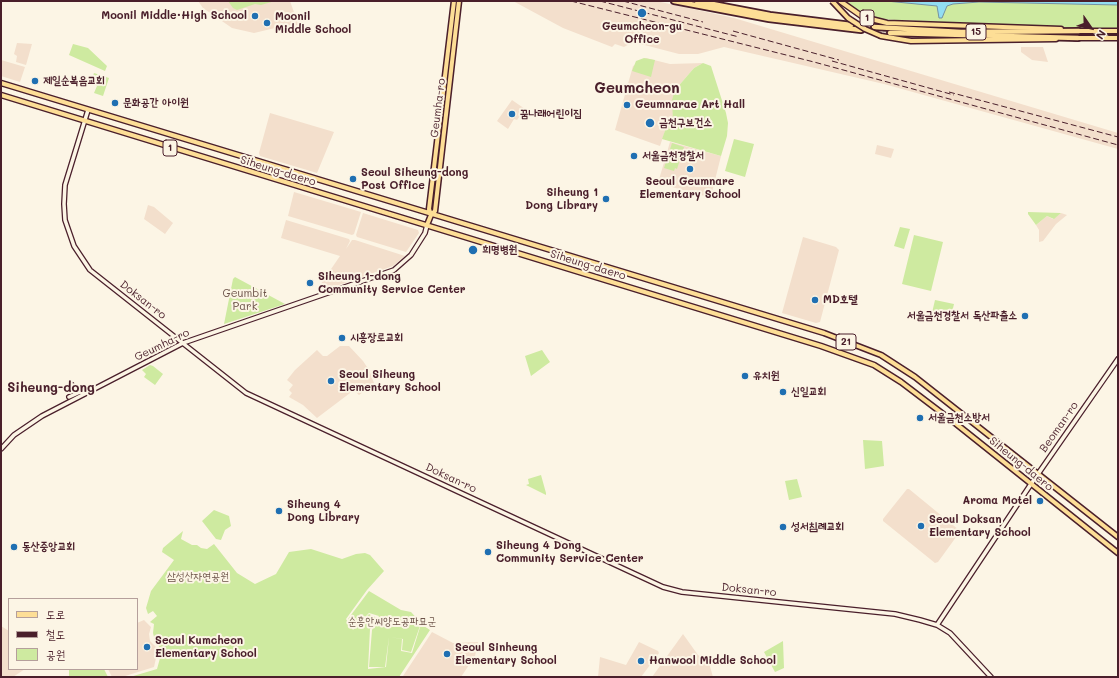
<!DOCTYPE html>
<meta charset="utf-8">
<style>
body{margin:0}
#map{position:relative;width:1119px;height:678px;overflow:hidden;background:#fcf5e5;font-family:Mali,"Poor Story",sans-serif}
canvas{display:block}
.frame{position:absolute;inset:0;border:2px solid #4a1f2b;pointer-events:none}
.legend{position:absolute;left:8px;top:598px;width:130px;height:72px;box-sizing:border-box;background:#fcf5e5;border:1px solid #b59f9b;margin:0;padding:5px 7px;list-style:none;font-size:12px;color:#4a1f2b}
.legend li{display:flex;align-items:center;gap:8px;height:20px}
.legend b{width:20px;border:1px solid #b59f9b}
.north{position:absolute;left:1071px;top:8px;width:40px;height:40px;-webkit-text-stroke:3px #fcf5e5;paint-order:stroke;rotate:124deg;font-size:11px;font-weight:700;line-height:16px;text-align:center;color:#4a1f2b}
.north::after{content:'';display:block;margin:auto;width:14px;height:18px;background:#4a1f2b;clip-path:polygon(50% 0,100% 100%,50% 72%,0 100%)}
</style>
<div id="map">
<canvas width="1119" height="678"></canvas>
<div class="frame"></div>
<ul class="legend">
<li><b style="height:5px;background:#fdde96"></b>도로</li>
<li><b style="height:5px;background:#4a1f2b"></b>철도</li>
<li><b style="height:11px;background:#ceeaa0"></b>공원</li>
</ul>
<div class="north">N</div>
</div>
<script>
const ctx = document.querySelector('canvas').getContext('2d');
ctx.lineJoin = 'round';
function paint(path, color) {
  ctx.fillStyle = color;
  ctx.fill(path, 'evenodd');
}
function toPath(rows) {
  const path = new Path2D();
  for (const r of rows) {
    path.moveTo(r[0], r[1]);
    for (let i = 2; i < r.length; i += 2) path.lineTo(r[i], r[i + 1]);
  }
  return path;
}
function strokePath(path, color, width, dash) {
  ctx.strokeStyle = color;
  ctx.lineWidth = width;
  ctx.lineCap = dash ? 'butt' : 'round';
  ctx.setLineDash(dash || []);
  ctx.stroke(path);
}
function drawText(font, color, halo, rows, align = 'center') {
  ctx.font = font + ' Mali,"Poor Story",sans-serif';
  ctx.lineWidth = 4;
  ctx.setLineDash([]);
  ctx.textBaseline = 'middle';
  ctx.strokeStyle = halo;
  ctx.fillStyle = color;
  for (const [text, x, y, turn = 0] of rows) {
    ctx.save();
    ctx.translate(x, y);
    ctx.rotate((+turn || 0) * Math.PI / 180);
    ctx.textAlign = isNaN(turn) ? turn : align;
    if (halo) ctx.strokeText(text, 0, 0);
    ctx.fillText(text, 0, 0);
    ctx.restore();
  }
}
paint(toPath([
 [198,1,290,1,301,32,275,28,254,33,232,28,203,8],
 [513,1,656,1,734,18,1118,133,1118,149,884,84,724,47,698,54,679,54,633,42,624,47,615,44,612,47,563,28],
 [17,43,32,44,26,65,16,62,17,56,14,54],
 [1021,47,1043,47,1048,62,1032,60,1021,52],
 [646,58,670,64,703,63,694,68,675,90,673,121,666,128,660,146,615,130,633,66],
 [1,60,25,67,20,82,1,76],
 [512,100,525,109,517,120,514,119,508,129,497,121],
 [270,113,334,132,317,173,260,156,259,153],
 [670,142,721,156,711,196,708,197,658,183],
 [877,145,894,149,891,158,875,154],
 [294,192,361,212,354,234,352,235,288,216],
 [148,205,154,207,173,223,165,234,144,219],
 [363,213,418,230,419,233,406,252,357,237,356,235],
 [1061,213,1067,215,1056,224,1043,241,1039,242,1039,230,1036,225,1047,216,1053,219],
 [286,220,349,239,350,241,346,249,352,240,355,240,405,256,393,266,319,292,318,288,340,256,281,238],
 [803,237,836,247,839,250,820,322,816,323,782,313],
 [340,346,349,346,363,361,369,370,374,383,359,395,354,390,317,418,303,405,289,397,292,393,289,390,293,385,287,380,295,370,317,350,323,356,327,356],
 [907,489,909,489,959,530,959,533,938,562,935,563,883,521,883,519],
 [144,620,151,627,149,634,150,641,158,649,154,667,122,677,112,677,108,669,137,669,137,623],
 [1,626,9,631,9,669,25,669,13,677,1,677],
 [432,632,453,643,478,642,475,656,461,677,403,676],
 [683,634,698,655,709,663,713,677,652,677],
 [639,642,658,651,659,653,641,677,598,677,600,657,626,665]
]), '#f3dfcc');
paint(toPath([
 [228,1,275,1,261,5,255,4,237,10,233,8],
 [844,1,1118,1,1118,28,1071,28,876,19,855,11],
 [73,44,88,48,107,66,105,71,69,55],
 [644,58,655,60,651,77,632,71,636,61],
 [703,63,711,66,726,113,728,123,727,136,721,156,662,139,666,128,673,121,672,100,675,90,694,68],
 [94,73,109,78,103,96,94,93,97,86,90,83],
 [734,139,754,144,745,177,725,171],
 [672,143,684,147,677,169,675,168,674,171,664,168],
 [1028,212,1061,213,1054,219,1047,216,1036,225,1028,214],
 [900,227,910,229,904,249,894,246],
 [914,235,943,242,931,291,902,284],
 [235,277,285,304,224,324,233,279],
 [935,300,954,304,950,321,931,317],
 [542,350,550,362,531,376,525,356],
 [150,365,153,366,163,374,155,385,144,377,146,374,142,370],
 [863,440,882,441,884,466,865,469],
 [541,475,546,493,546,495,526,485,529,484,528,479],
 [797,479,802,497,789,500,785,481],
 [214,510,229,516,231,526,225,530,221,540,216,539,202,521],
 [183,531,181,539,192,545,197,545,201,548,207,549,214,544,237,573,255,584,276,574,289,552,311,549,342,559,356,554,365,553,370,555,384,571,367,590,346,619,353,630,369,614,377,618,370,629,368,669,386,667,389,637,402,639,401,651,412,653,421,624,430,630,399,677,130,677,157,669,162,651,155,641,153,633,154,624,150,622,157,616,153,611,148,614,146,608,151,591,174,560,162,552,163,548],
 [369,591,401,610,411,612,421,623,411,652,402,650,403,639,389,637,385,667,369,667,372,630,379,616,369,613,354,628,348,619],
 [783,641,784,668,775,672,764,652],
 [69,669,104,669,108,677,69,677]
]), '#ceeaa0');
const water = toPath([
 [886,1,1118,1,1118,5,979,2,953,4,947,6,942,18,939,18,937,6,886,1]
]);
paint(water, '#92ddf2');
strokePath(water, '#7591a2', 1);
strokePath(toPath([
 [851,25,874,27],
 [870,31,890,33]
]), '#d8cac0', 4.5, [4.5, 2]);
const secondary = toPath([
 [88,110,65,185,64,204,65,220,74,246,90,270,246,393,663,587,682,592,895,614,920,620,937,625,950,633,991,677],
 [72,385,77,391,90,391],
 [69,397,80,392],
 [1,449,14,435,42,416,183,343,394,270,411,255,425,233,427,225],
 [937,625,1031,484,1118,359]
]);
const primary = toPath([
 [1,83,824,333,868,350,881,355,915,377,1118,537],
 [1,95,821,346,874,365,901,382,955,423,1118,553],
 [431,215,435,211,459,1],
 [427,225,431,215,429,209,454,1]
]);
const trunk = toPath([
 [840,1,863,17,887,23,1061,29],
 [1076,31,1118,31],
 [881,36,911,41,1056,39],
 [1075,38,1118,38]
]);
const motorway = toPath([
 [674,1,769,19,861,30],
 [697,1,770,15,851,25],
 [874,27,961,32,1079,31],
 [890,33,1078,38]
]);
strokePath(secondary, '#4a1f2b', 6);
strokePath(primary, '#4a1f2b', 7);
strokePath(trunk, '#4a1f2b', 7);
strokePath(motorway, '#4a1f2b', 8);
strokePath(secondary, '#fcf5e5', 3.5);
strokePath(primary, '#fdde96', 4);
strokePath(trunk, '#fdde96', 4);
strokePath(motorway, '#fdde96', 4.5);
strokePath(toPath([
 [571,1,814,62,1118,145],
 [600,1,739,37],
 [623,1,703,22],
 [733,31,839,60],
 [832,61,954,95],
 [949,92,1118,137]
]), '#4a1f2b', 1, [6, 3]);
const trunkBridge = toPath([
 [832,1,848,18,865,29,881,36]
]);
strokePath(trunkBridge, '#4a1f2b', 7, []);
strokePath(trunkBridge, '#fdde96', 4);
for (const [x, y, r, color] of [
 [642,13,5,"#1f6fb2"],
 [255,16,4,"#1f6fb2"],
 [267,23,4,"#1f6fb2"],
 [35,81,4,"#1f6fb2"],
 [115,103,4,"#1f6fb2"],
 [627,105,4,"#1f6fb2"],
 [512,114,4,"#1f6fb2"],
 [650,123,5,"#1f6fb2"],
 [634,156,4,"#1f6fb2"],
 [690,169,4,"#1f6fb2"],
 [353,179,4,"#1f6fb2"],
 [606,199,4,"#1f6fb2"],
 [473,250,5,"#1f6fb2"],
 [310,283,4,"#1f6fb2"],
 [815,300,4,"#1f6fb2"],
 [1025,316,4,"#1f6fb2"],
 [342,338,4,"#1f6fb2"],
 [745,376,4,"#1f6fb2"],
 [331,381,4,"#1f6fb2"],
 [783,392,4,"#1f6fb2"],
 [920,418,4,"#1f6fb2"],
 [1040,501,4,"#1f6fb2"],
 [279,511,4,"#1f6fb2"],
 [921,526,4,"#1f6fb2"],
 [783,527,4,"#1f6fb2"],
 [14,547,4,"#1f6fb2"],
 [488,552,4,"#1f6fb2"],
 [147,647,4,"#1f6fb2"],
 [447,654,4,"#1f6fb2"],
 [641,661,4,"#1f6fb2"]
]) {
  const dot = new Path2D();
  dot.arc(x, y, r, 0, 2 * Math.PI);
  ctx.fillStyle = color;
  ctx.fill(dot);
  strokePath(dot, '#fcf5e5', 1.5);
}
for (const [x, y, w] of [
 [867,18,14],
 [976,32,20],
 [170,148,14],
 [846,342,20]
]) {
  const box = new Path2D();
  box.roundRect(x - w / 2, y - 8, w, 16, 3);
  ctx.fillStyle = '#fcf5e5';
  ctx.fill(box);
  strokePath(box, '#4a1f2b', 1);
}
drawText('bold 10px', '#4a1f2b', null, [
 ["1",867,18],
 ["15",976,32],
 ["1",170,148],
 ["21",846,342]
]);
drawText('bold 11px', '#4a1f2b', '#fcf5e5', [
 ["Moonil Middle·High School",247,16,"right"],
 ["Moonil",275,17],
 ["Middle School",275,30],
 ["Geumcheon-gu",642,27,"center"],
 ["Office",642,40,"center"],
 ["제일순복음교회",43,81],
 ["문화공간 아이원",123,103],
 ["Geumnarae Art Hall",635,105],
 ["꿈나래어린이집",520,114],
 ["금천구보건소",659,123],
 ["서울금천경찰서",642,156],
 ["Seoul Siheung-dong",361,173],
 ["Post Office",361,186],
 ["Seoul Geumnare",690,182,"center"],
 ["Elementary School",690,195,"center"],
 ["Siheung 1",598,193,"right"],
 ["Dong Library",598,206,"right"],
 ["희명병원",482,250],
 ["Siheung 1-dong",318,277],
 ["Community Service Center",318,290],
 ["MD호텔",823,300],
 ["서울금천경찰서 독산파출소",1017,316,"right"],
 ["시흥장로교회",350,338],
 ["Seoul Siheung",339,375],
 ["Elementary School",339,388],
 ["유치원",753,376],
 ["신일교회",791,392],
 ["서울금천소방서",928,418],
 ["Aroma Motel",1032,501,"right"],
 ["Siheung 4",287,505],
 ["Dong Library",287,518],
 ["Seoul Doksan",929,520],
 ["Elementary School",929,533],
 ["성서침례교회",791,527],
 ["Siheung 4 Dong",496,546],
 ["Community Service Center",496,559],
 ["동산중앙교회",22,547],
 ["Seoul Kumcheon",155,641],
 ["Elementary School",155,654],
 ["Seoul Sinheung",455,648],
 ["Elementary School",455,661],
 ["Hanwool Middle School",649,661]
], 'left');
drawText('11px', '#4a1f2b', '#fcf5e5', [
 ["Geumha-ro",438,108,-83],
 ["Siheung-daero",278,171,17],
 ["Siheung-daero",588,265,17],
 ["Doksan-ro",143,300,38],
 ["Geumha-ro",162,345,-26],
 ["Beoman-ro",1059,427,-55],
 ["Siheung-daero",1021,464,39],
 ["Doksan-ro",451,478,25],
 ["Doksan-ro",749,590,6]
]);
drawText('11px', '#6b5248', '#fcf5e5', [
 ["Geumbit",245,294],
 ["Park",245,307],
 ["삼성산자연공원",198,577],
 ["순흥안씨양도공파묘군",392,622]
]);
drawText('bold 13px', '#4a1f2b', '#fcf5e5', [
 ["Siheung-dong",51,388]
]);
drawText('bold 15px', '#4a1f2b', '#fcf5e5', [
 ["Geumcheon",637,88]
]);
</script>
